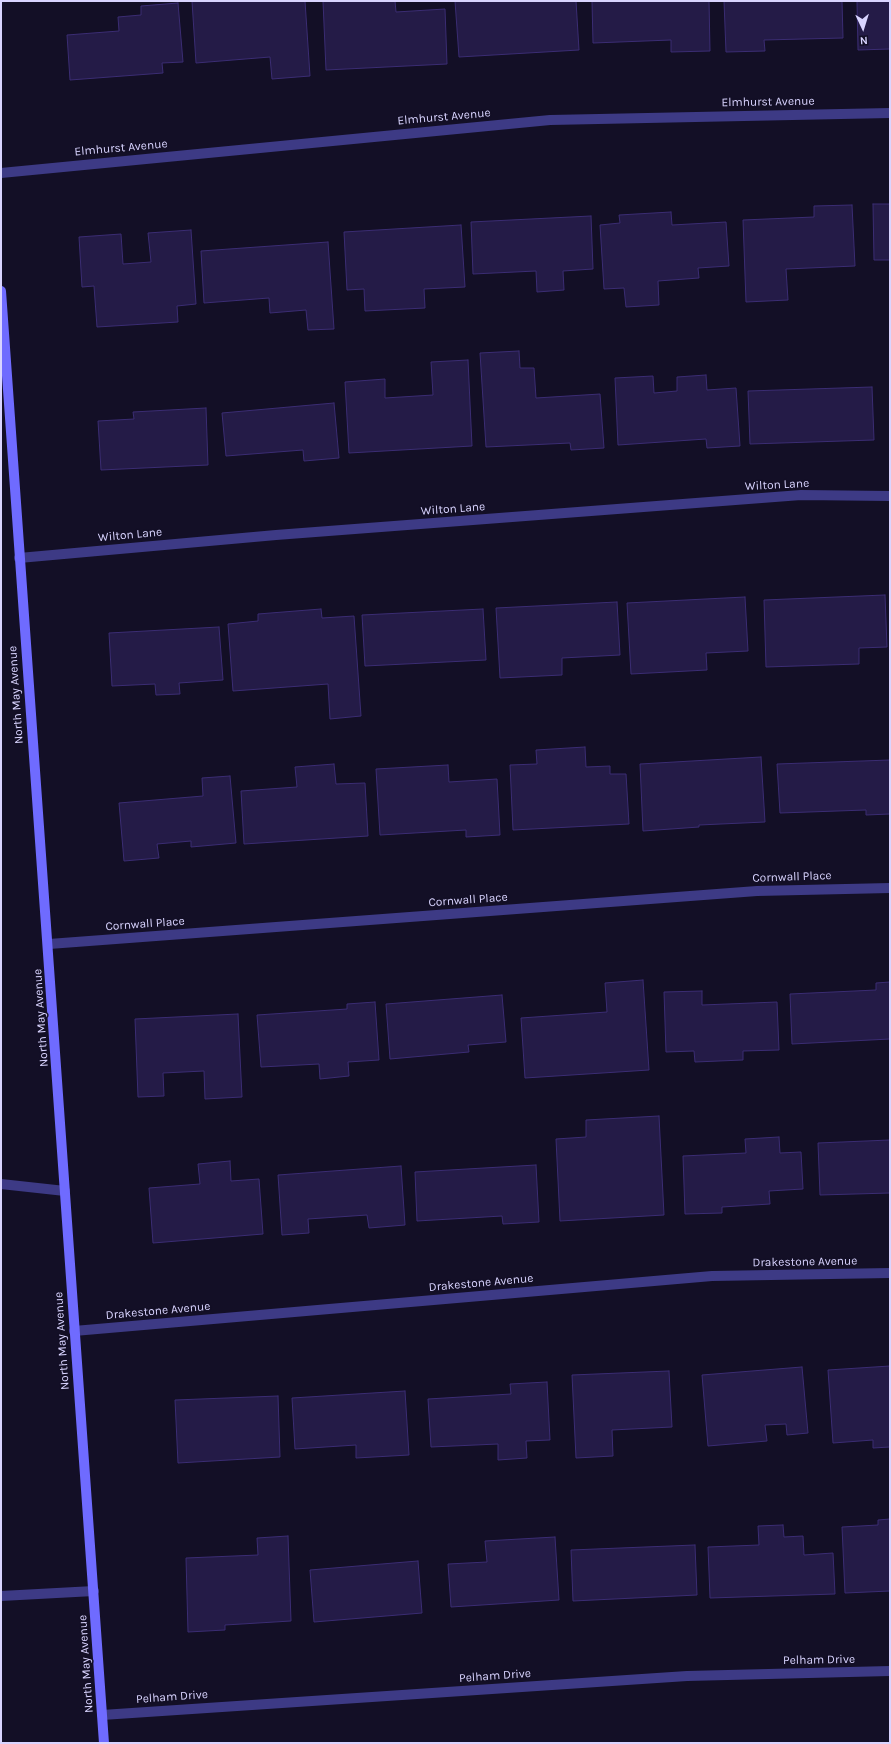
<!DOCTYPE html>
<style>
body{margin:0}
#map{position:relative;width:891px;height:1744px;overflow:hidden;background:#130f26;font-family:Karla,sans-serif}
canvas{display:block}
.frame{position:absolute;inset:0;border:2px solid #d9d4ff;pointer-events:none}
.north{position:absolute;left:843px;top:8px;width:40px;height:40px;-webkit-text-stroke:3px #130f26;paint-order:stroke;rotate:176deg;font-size:11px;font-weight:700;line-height:16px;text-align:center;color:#d9d4ff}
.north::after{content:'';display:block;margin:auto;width:14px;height:18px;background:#d9d4ff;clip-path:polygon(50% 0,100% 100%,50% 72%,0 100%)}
</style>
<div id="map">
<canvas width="891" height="1744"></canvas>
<div class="frame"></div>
<div class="north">N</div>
</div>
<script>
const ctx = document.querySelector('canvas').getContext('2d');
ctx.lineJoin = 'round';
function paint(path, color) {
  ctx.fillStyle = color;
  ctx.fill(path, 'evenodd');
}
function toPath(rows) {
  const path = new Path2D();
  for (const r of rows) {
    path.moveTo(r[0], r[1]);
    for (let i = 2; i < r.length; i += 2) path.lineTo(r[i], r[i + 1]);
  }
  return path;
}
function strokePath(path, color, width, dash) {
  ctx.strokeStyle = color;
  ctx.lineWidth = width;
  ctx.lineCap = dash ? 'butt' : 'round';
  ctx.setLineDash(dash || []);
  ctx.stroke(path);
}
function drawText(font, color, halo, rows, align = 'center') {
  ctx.font = font + ' Karla,sans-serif';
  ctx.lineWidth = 3;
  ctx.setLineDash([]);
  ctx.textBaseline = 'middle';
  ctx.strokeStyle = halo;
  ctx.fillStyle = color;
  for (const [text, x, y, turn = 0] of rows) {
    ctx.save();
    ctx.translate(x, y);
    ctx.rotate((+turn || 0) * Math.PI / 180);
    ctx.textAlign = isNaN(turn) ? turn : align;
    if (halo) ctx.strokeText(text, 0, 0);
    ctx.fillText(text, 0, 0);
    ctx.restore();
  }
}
const building = toPath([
 [192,1,305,1,310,76,272,79,270,57,196,63,192,1],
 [323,1,395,1,396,12,445,9,447,64,326,70,323,1],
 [455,1,576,1,579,50,459,57,455,1],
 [592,1,709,1,710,51,671,52,671,40,593,43,592,1],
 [724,1,842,1,843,38,764,40,765,51,726,52,724,1],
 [857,1,890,1,890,49,858,50,857,1],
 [178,3,183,62,162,63,163,73,70,80,67,35,119,31,118,17,141,15,141,6,178,3],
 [873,204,890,204,890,260,874,260,873,204],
 [852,205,855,266,786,269,788,300,746,302,743,220,814,217,814,206,852,205],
 [671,212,672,225,726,222,729,266,698,268,699,278,658,281,659,305,626,307,624,288,604,289,600,225,620,223,619,215,671,212],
 [591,216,593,269,563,271,564,290,537,292,536,271,473,274,471,222,591,216],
 [461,225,465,287,424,289,425,308,365,311,364,289,347,290,344,232,461,225],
 [191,230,196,304,177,306,178,322,97,327,94,286,82,287,79,237,121,234,123,264,151,262,148,233,191,230],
 [328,242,334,329,308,330,306,310,270,313,269,298,204,303,201,251,328,242],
 [519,351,520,368,534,368,536,398,600,394,604,448,571,450,570,443,486,447,480,353,519,351],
 [468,360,472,446,349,453,345,382,385,379,385,398,433,395,431,362,468,360],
 [706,375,707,390,736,388,740,446,707,448,706,439,618,445,615,378,653,376,654,393,677,391,677,377,706,375],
 [872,387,874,440,750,444,748,391,872,387],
 [334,403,339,458,304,461,303,450,226,456,222,413,334,403],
 [206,408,208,465,101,470,98,421,134,419,133,412,206,408],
 [885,595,887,647,859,648,859,664,766,667,764,600,885,595],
 [745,597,748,651,706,653,707,670,631,674,627,603,745,597],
 [617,602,620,655,562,658,562,675,500,678,496,608,617,602],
 [321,609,322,618,354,616,361,716,330,719,328,684,233,691,228,624,258,621,258,614,321,609],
 [483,609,486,660,365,666,362,615,483,609],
 [219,627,223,680,179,683,180,694,156,695,155,684,112,686,109,633,219,627],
 [585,747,586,767,610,766,610,774,626,774,629,824,513,830,510,765,537,764,536,750,585,747],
 [761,757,765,822,699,825,699,827,643,831,640,764,761,757],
 [890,760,890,814,866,815,866,810,780,813,777,764,890,760],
 [334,764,336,784,365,783,368,836,244,844,241,791,297,787,295,767,334,764],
 [448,765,449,782,497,779,500,835,466,837,466,830,380,835,376,769,448,765],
 [230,776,236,843,191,847,191,841,157,844,159,858,124,861,119,803,203,796,202,778,230,776],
 [643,980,649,1070,525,1078,521,1018,607,1012,605,983,643,980],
 [890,982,890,1039,792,1044,790,994,876,990,876,983,890,982],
 [702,991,702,1005,777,1002,779,1050,743,1051,743,1060,695,1062,694,1051,666,1052,664,992,702,991],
 [502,995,506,1042,468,1045,469,1052,390,1059,386,1004,502,995],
 [375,1002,379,1060,348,1062,349,1076,320,1079,319,1064,261,1067,257,1015,347,1009,347,1004,375,1002],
 [238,1014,242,1097,205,1099,204,1071,163,1073,164,1096,138,1097,135,1019,238,1014],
 [659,1116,664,1215,560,1221,556,1139,586,1137,586,1120,659,1116],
 [779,1137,780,1153,801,1152,803,1189,769,1191,770,1204,722,1207,722,1213,685,1214,683,1156,746,1153,745,1139,779,1137],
 [890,1140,890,1193,820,1195,818,1143,890,1140],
 [230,1161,231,1181,259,1179,263,1234,153,1243,149,1188,200,1184,198,1164,230,1161],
 [536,1165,539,1222,503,1224,502,1216,417,1221,415,1172,536,1165],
 [401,1166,405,1225,369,1228,367,1215,308,1219,309,1233,282,1235,278,1175,401,1166],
 [890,1366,890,1447,873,1448,873,1440,833,1443,828,1370,890,1366],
 [802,1367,808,1433,787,1435,786,1424,765,1425,767,1441,708,1446,702,1375,802,1367],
 [669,1371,672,1427,612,1430,613,1456,576,1458,572,1375,669,1371],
 [547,1382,550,1440,526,1441,527,1458,498,1460,498,1444,431,1447,428,1399,511,1394,510,1384,547,1382],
 [405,1391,409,1455,356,1458,356,1445,295,1449,292,1398,405,1391],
 [278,1396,280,1457,178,1463,175,1400,278,1396],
 [890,1519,890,1591,845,1593,842,1527,878,1525,878,1520,890,1519],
 [783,1525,784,1537,803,1536,804,1555,833,1553,835,1594,710,1598,708,1547,759,1545,758,1526,783,1525],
 [288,1536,291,1621,225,1625,225,1630,188,1632,186,1558,258,1555,257,1538,288,1536],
 [555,1537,559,1600,451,1607,448,1564,487,1562,485,1541,555,1537],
 [695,1545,697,1595,573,1601,571,1550,695,1545],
 [418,1561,422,1613,314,1622,310,1570,418,1561]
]);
paint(building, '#241b47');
strokePath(building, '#3b2d73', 1);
strokePath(toPath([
 [1,173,550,120,890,113],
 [19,558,276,535,801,495,890,496],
 [49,944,757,891,890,888],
 [1,1184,65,1191],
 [74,1331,712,1276,890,1273],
 [1,1596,94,1591],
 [102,1715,687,1676,890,1671]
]), '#3d3a85', 10);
strokePath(toPath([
 [1,291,104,1743]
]), '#6f6bff', 10);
drawText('12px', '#d9d4ff', '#130f26', [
 ["Elmhurst Avenue",768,102,-1],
 ["Elmhurst Avenue",444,117,-5],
 ["Elmhurst Avenue",121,148,-5],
 ["Wilton Lane",777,485,-3],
 ["Wilton Lane",453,509,-4],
 ["Wilton Lane",130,535,-5],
 ["North May Avenue",16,695,-94],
 ["Cornwall Place",792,877,-2],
 ["Cornwall Place",468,900,-4],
 ["Cornwall Place",145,924,-4],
 ["North May Avenue",41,1018,-94],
 ["Drakestone Avenue",805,1262,-1],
 ["Drakestone Avenue",481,1283,-5],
 ["Drakestone Avenue",158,1311,-5],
 ["North May Avenue",62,1341,-94],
 ["Pelham Drive",819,1660,-1],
 ["North May Avenue",86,1664,-94],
 ["Pelham Drive",495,1676,-4],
 ["Pelham Drive",172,1697,-4]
]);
</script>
